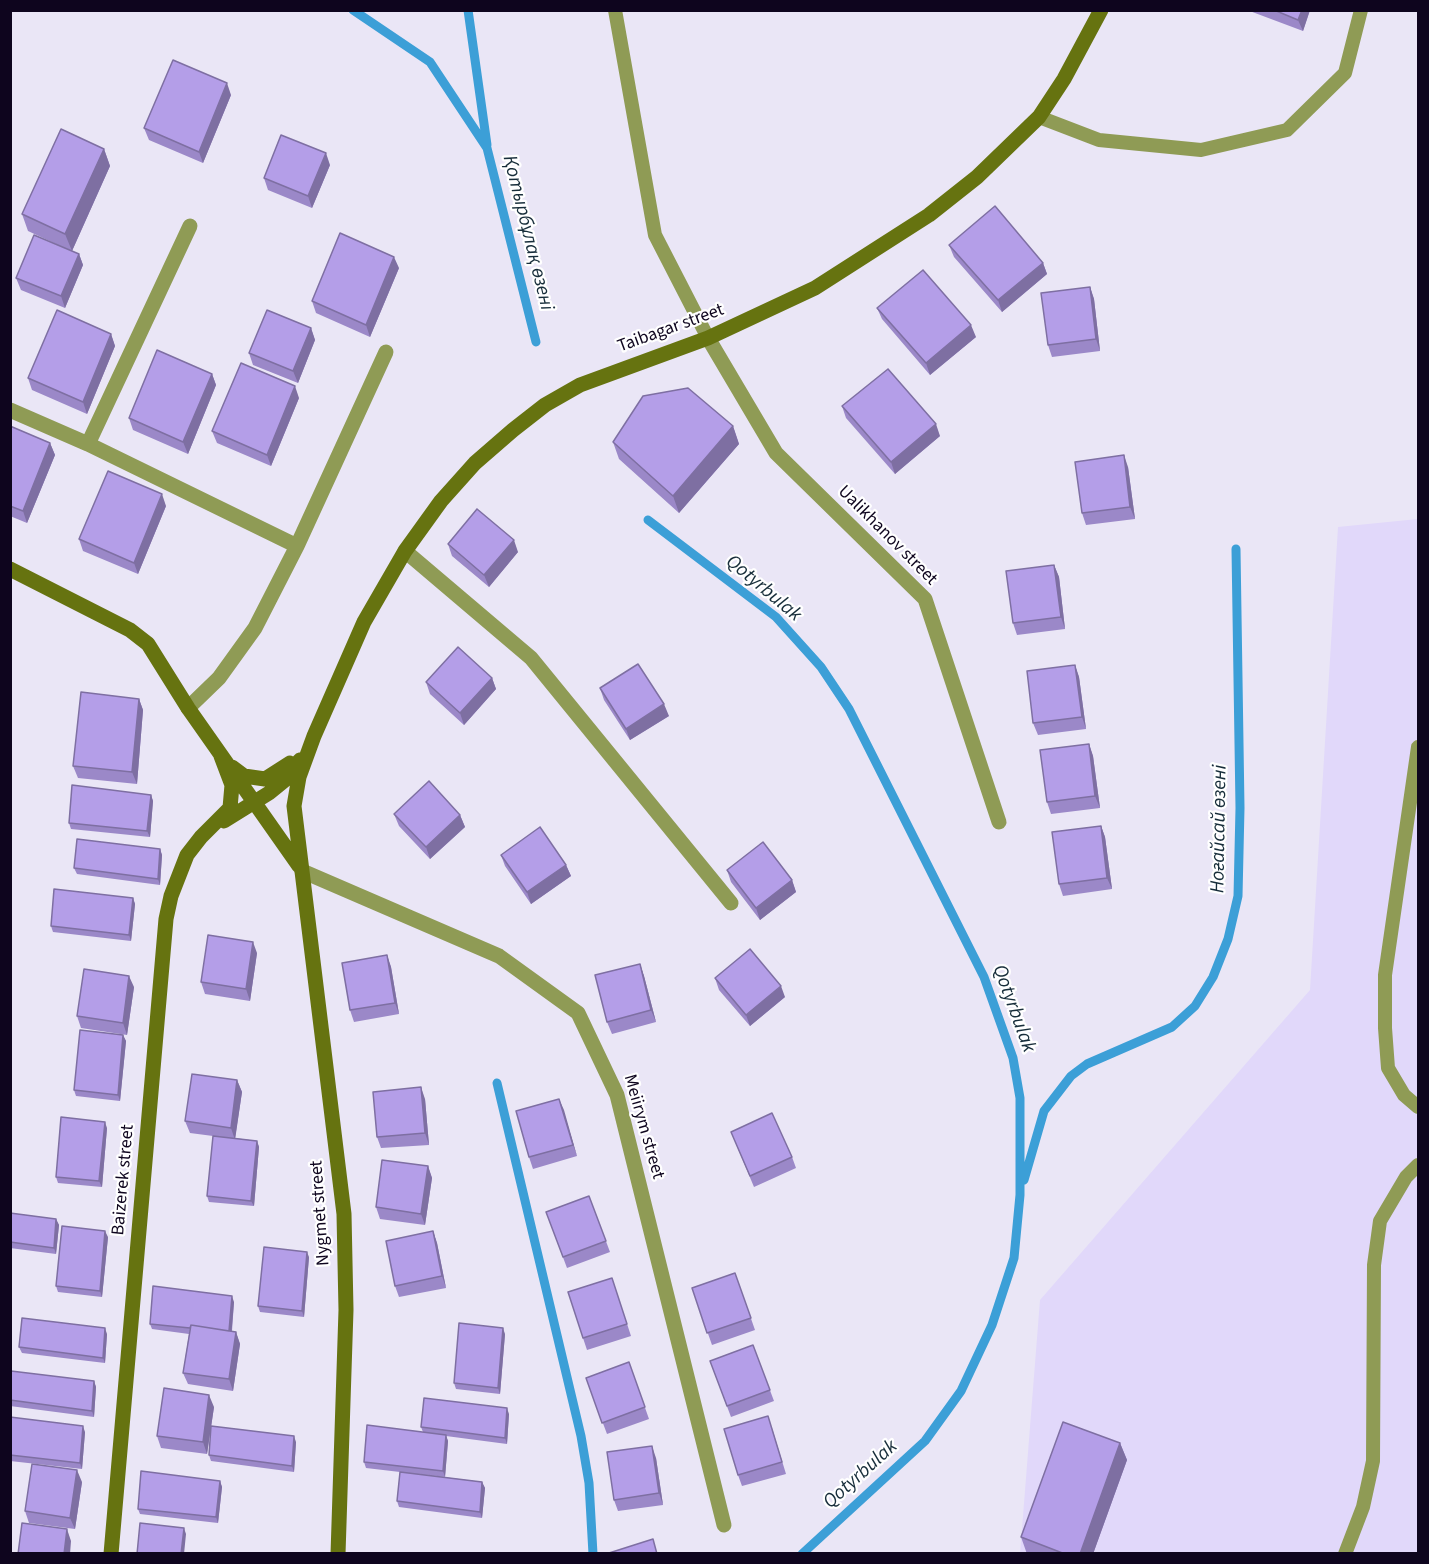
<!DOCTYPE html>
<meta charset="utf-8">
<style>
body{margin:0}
#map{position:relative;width:1429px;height:1564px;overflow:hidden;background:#eae6f6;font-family:"Source Sans 3",sans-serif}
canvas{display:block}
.frame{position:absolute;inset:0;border:12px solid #0e051e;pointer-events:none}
</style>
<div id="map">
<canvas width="1429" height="1564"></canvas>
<div class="frame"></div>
</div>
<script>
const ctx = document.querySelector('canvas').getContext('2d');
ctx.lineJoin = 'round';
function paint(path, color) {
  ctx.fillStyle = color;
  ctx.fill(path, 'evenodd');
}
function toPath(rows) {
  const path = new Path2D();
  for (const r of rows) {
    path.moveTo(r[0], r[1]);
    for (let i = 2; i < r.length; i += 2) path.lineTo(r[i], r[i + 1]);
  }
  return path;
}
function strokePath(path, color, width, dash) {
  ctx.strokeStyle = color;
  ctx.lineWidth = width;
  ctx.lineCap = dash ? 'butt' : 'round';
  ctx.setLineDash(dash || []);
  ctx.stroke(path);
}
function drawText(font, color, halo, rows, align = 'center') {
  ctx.font = font + ' "Source Sans 3",sans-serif';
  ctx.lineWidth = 4.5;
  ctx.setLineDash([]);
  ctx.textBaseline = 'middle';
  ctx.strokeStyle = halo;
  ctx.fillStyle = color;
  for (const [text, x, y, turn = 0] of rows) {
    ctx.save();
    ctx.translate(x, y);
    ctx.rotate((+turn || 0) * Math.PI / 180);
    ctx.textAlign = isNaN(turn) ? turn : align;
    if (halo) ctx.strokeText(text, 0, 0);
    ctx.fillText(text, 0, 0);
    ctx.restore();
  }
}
paint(toPath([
 [1418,519,1418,1553,1020,1554,1040,1300,1310,990,1338,527]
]), '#e1d8fa');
strokePath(toPath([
 [353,10,430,62,487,148,536,342],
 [468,10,487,145],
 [648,520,776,617,821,667,849,709,984,977,1013,1058,1020,1098,1020,1195,1014,1258,992,1325,961,1391,925,1441,802,1554],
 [497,1083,581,1436,589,1483,593,1554],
 [1024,1180,1044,1111,1071,1076,1087,1064,1172,1027,1195,1006,1213,977,1228,939,1238,896,1240,808,1236,549]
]), '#3c9fd7', 9);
strokePath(toPath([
 [615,10,655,235,708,338],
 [1039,117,1099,140,1201,150,1287,130,1345,73,1361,10],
 [1418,747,1385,975,1385,1028,1388,1068,1404,1095,1418,1107],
 [1345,1554,1363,1507,1373,1461,1374,1265,1380,1221,1406,1177,1418,1165]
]), '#8f9b55', 14);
strokePath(toPath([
 [708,338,776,453,925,599,999,822],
 [10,410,88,444,297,546],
 [88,444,190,226],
 [405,551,531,658,731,903],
 [188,708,219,678,255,628,297,546,386,352],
 [302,871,499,956,578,1013,617,1095,724,1525]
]), '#8f9b55', 15);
strokePath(toPath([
 [10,569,130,630,148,644,188,708,299,866],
 [232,767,244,776,265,779,290,763],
 [224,821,269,793,285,780,300,760],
 [111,1554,166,919,171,896,187,855,201,837,230,808,232,785,221,756],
 [338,1554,346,1310,344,1214,294,806,299,777,314,736,364,622,405,551,441,501,475,463,513,430,545,405,580,385,708,338,815,288,929,215,977,177,1039,117,1064,79,1101,10]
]), '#667310', 15);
paint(toPath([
 [1247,10,1310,10,1303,31],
 [231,95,203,163,149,140,144,128],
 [104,149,110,166,72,251,79,254,83,265,65,308,21,290,16,278,71,251,28,231,22,214],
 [330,165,312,208,268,190,264,178],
 [949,245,1043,263,1047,274,1002,312,954,257],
 [399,268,370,337,316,313,312,301],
 [1090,287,1094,299,1100,351,1052,357,1048,345],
 [877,308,976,337,930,375,882,319],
 [311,328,315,340,298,383,253,365,249,353],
 [111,334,115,346,87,414,32,390,28,378],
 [212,374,216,385,188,454,133,430,129,418],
 [299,398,271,466,217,443,212,431],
 [842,406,940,436,895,474,846,418],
 [10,426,50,443,55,455,27,523,10,516],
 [733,426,739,444,679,513,619,459,613,442],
 [1128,467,1135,519,1086,525,1082,513],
 [166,506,138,574,83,551,79,539],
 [448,544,518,552,489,587,452,556],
 [1054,565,1059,577,1065,629,1017,635,1013,623],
 [1075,665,1079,677,1086,729,1038,735,1033,723],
 [492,678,496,689,464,725,430,694,426,682],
 [600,688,669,716,630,740,604,700],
 [139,699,143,710,137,784,78,778,73,766],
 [1089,744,1093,756,1100,808,1051,814,1047,802],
 [151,795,153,801,150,837,71,829,69,823],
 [394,814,460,815,465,827,430,859,399,826],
 [1101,826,1105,837,1112,889,1063,896,1059,884],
 [160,849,162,855,160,885,77,874,74,868],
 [501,855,566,865,571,876,531,904,505,866],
 [727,870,792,880,796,892,760,920,731,882],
 [133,898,135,904,131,941,53,932,51,926],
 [257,953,250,1001,205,994,201,982],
 [387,955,391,967,399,1014,354,1022,350,1010],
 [640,964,644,976,656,1022,612,1034,607,1022],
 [715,978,785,997,750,1026,719,990],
 [134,987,127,1035,81,1028,77,1016],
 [123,1035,126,1041,120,1101,76,1096,74,1090],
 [237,1080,242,1092,235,1138,257,1141,259,1147,254,1206,209,1202,207,1196,213,1136,190,1133,185,1121],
 [425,1099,429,1145,381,1148,377,1137],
 [559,1099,577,1156,533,1169,529,1157],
 [107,1128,102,1187,58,1183,56,1177],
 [731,1132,792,1157,796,1168,754,1187],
 [428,1166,432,1178,425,1225,380,1219,376,1207],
 [589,1196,610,1252,567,1268,546,1212],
 [10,1213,56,1219,59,1225,56,1254,10,1248],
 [433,1231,437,1243,446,1288,399,1297,395,1286],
 [108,1237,102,1297,58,1292,56,1286],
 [309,1257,304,1317,260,1312,258,1306],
 [735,1273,755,1330,712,1345,692,1288],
 [612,1278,631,1336,587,1350,583,1338],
 [234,1302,232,1331,236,1332,240,1344,233,1391,188,1384,183,1373,189,1334,152,1329,150,1324],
 [107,1334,105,1363,22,1353,19,1347],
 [505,1334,500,1394,456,1389,454,1383],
 [753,1345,774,1401,731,1417,710,1361],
 [629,1362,649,1419,607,1434,586,1378],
 [10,1377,94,1381,96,1387,94,1417,10,1406],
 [214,1407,207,1454,161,1448,157,1436],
 [509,1414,507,1444,446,1436,448,1441,445,1477,413,1473,482,1482,485,1488,482,1518,399,1507,397,1501,400,1472,366,1468,364,1462,423,1432,421,1427],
 [10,1417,85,1432,82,1469,10,1461],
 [772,1428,786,1474,742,1486,738,1475],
 [296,1442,294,1472,211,1461,209,1455],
 [1120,1443,1127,1460,1093,1554,1027,1554,1021,1537],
 [656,1458,663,1505,618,1511,614,1500],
 [220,1481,222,1487,218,1523,140,1514,138,1509],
 [82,1482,75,1529,29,1523,25,1511]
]), '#9b88c8');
paint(toPath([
 [1302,10,1310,10,1303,31,1298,20],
 [227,83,231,95,203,163,199,152],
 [104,149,110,166,72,251,65,234],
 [326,153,330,165,312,208,308,196],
 [79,254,83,265,65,308,61,296],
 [394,257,399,268,370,337,366,325],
 [1043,263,1047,274,1002,312,998,300],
 [1090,287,1094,299,1100,351,1096,339],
 [971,325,976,337,930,375,926,363],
 [311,328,315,340,298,383,293,371],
 [111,334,115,346,87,414,83,402],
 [212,374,216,385,188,454,183,442],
 [295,386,299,398,271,466,267,455],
 [936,424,940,436,895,474,891,462],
 [733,426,739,444,679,513,673,496],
 [50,443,55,455,27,523,23,511],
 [1124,455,1128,467,1135,519,1130,507],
 [162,494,166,506,138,574,134,563],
 [514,540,518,552,489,587,484,575],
 [1054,565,1059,577,1065,629,1061,617],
 [1075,665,1079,677,1086,729,1082,717],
 [492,678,496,689,464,725,460,713],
 [139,699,143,710,137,784,132,772],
 [664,704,669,716,630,740,626,729],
 [1089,744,1093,756,1100,808,1095,796],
 [151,795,153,801,150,837,147,831],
 [460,815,465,827,430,859,426,847],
 [1101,826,1105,837,1112,889,1107,878],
 [160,849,162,855,160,885,158,879],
 [566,865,571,876,531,904,527,892],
 [792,880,796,892,760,920,756,908],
 [133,898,135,904,131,941,129,935],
 [253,942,257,953,250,1001,246,989],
 [387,955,391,967,399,1014,395,1003],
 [640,964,644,976,656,1022,651,1010],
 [129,976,134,987,127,1035,123,1023],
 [781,986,785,997,750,1026,746,1015],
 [123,1035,126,1041,120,1101,118,1095],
 [237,1080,242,1092,235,1140,231,1128],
 [421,1087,425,1099,429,1145,425,1133],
 [559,1099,564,1110,577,1156,573,1145],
 [105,1122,107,1128,102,1187,99,1181],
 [257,1141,259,1147,254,1206,251,1201],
 [428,1166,432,1178,425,1225,421,1214],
 [56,1219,59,1225,56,1254,54,1248],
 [105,1231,108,1237,102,1297,100,1291],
 [433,1231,437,1243,446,1288,442,1276],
 [307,1252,309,1257,304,1317,302,1311],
 [232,1296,234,1302,231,1338,229,1332],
 [105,1328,107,1334,105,1363,103,1358],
 [503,1328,505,1334,500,1394,498,1388],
 [236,1332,240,1344,233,1391,229,1379],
 [94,1381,96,1387,94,1417,92,1411],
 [209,1395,214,1407,207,1454,203,1442],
 [507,1408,509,1414,507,1444,505,1438],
 [83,1426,85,1432,82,1469,80,1463],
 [446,1435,448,1441,445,1477,443,1471],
 [294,1436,296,1442,294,1472,292,1466],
 [1120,1443,1127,1460,1093,1554,1080,1554],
 [652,1446,656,1458,663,1505,659,1493],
 [77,1470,82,1482,75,1529,70,1518],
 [220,1481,222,1487,218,1523,216,1517],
 [482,1482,485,1488,482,1518,480,1512],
 [184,1528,186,1534,184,1554,181,1554],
 [67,1529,71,1541,70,1554,64,1554]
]), '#7e6fa2');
const building = toPath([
 [1274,10,1302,10,1298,20,1274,10],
 [173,60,227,83,199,152,144,128,173,60],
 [61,129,104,149,65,234,22,214,61,129],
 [281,135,326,153,308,196,264,178,281,135],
 [995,206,1043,263,998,300,949,245,995,206],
 [340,233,394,257,366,325,312,301,340,233],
 [34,235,79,254,61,296,16,278,34,235],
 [923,270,971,325,926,363,877,308,923,270],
 [1090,287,1096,339,1048,345,1041,293,1090,287],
 [57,310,111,334,83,402,28,378,57,310],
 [267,310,311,328,293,371,249,353,267,310],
 [157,350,212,374,183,442,129,418,157,350],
 [241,363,295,386,267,455,212,431,241,363],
 [888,369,936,424,891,462,842,406,888,369],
 [688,388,733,426,673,496,613,442,643,396,688,388],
 [10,426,50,443,23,511,10,506,10,426],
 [1124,455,1130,507,1082,513,1075,462,1124,455],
 [108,471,162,494,134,563,79,539,108,471],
 [477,509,514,540,484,575,448,544,477,509],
 [1054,565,1061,617,1013,623,1006,571,1054,565],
 [458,647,492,678,460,713,426,682,458,647],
 [638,664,664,704,626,729,600,688,638,664],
 [1075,665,1082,717,1033,723,1027,671,1075,665],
 [81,692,139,699,132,772,73,766,81,692],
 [1089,744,1095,796,1047,802,1040,750,1089,744],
 [429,781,460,815,426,847,394,814,429,781],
 [72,785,151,795,147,831,69,823,72,785],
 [1101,826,1107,878,1059,884,1052,832,1101,826],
 [540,827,566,865,527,892,501,855,540,827],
 [77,839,160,849,158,879,74,868,77,839],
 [763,842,792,880,756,908,727,870,763,842],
 [54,889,133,898,129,935,51,926,54,889],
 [208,935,253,942,246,989,201,982,208,935],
 [750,949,781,986,746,1015,715,978,750,949],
 [387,955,395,1003,350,1010,342,963,387,955],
 [640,964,651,1010,607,1022,595,975,640,964],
 [84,969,129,976,123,1023,77,1016,84,969],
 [80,1030,123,1035,118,1095,74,1090,80,1030],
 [192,1074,237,1080,231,1128,185,1121,192,1074],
 [421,1087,425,1133,377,1137,373,1092,421,1087],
 [559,1099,573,1145,529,1157,516,1111,559,1099],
 [772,1113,792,1157,750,1176,731,1132,772,1113],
 [61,1117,105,1122,99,1181,56,1177,61,1117],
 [213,1136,257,1141,251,1201,207,1196,213,1136],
 [382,1160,428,1166,421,1214,376,1207,382,1160],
 [589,1196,606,1241,563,1257,546,1212,589,1196],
 [10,1213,56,1219,54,1248,10,1242,10,1213],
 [62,1226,105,1231,100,1291,56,1286,62,1226],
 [433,1231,442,1276,395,1286,386,1241,433,1231],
 [264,1247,307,1252,302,1311,258,1306,264,1247],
 [735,1273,751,1318,707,1333,692,1288,735,1273],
 [612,1278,627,1324,583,1338,568,1292,612,1278],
 [153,1286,232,1296,229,1331,191,1325,190,1328,150,1324,153,1286],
 [22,1318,105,1328,103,1358,19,1347,22,1318],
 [459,1323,503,1328,498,1388,454,1383,459,1323],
 [191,1325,236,1332,229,1379,183,1373,191,1325],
 [753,1345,770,1390,727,1406,710,1361,753,1345],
 [629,1362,645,1407,602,1423,586,1378,629,1362],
 [11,1371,94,1381,92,1411,10,1400,11,1371],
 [164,1388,209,1395,203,1442,157,1436,164,1388],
 [424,1398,507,1408,505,1438,421,1427,424,1398],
 [768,1416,782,1462,738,1475,724,1429,768,1416],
 [10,1417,83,1426,80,1463,10,1455,10,1417],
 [1063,1422,1120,1443,1080,1554,1065,1554,1021,1537,1063,1422],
 [367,1425,446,1435,443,1471,364,1462,367,1425],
 [211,1426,294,1436,292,1466,209,1455,211,1426],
 [652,1446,659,1493,614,1500,607,1452,652,1446],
 [32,1464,77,1470,70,1518,25,1511,32,1464],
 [141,1471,220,1481,216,1517,138,1509,141,1471],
 [400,1472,482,1482,480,1512,397,1501,400,1472],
 [22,1523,67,1529,64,1554,18,1554,22,1523],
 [140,1523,184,1528,181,1554,137,1554,140,1523],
 [653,1539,657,1554,609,1553,653,1539]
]);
paint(building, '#b49ee8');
strokePath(building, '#7e6fa2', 1.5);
drawText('18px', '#0e051e', '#fff', [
 ["Taibagar street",671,329,-20],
 ["Ualikhanov street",887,536,45],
 ["Meiirym street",643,1127,74],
 ["Baizerek street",124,1180,-85],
 ["Nygmet street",321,1213,-94]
]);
drawText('italic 20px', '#172d3a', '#fff', [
 ["Қотырбұлақ өзені",527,233,76],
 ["Qotyrbulak",763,589,40],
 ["Ноғайсай өзені",1220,829,-89],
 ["Qotyrbulak",1013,1009,70],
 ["Qotyrbulak",861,1475,-42]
]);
</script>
